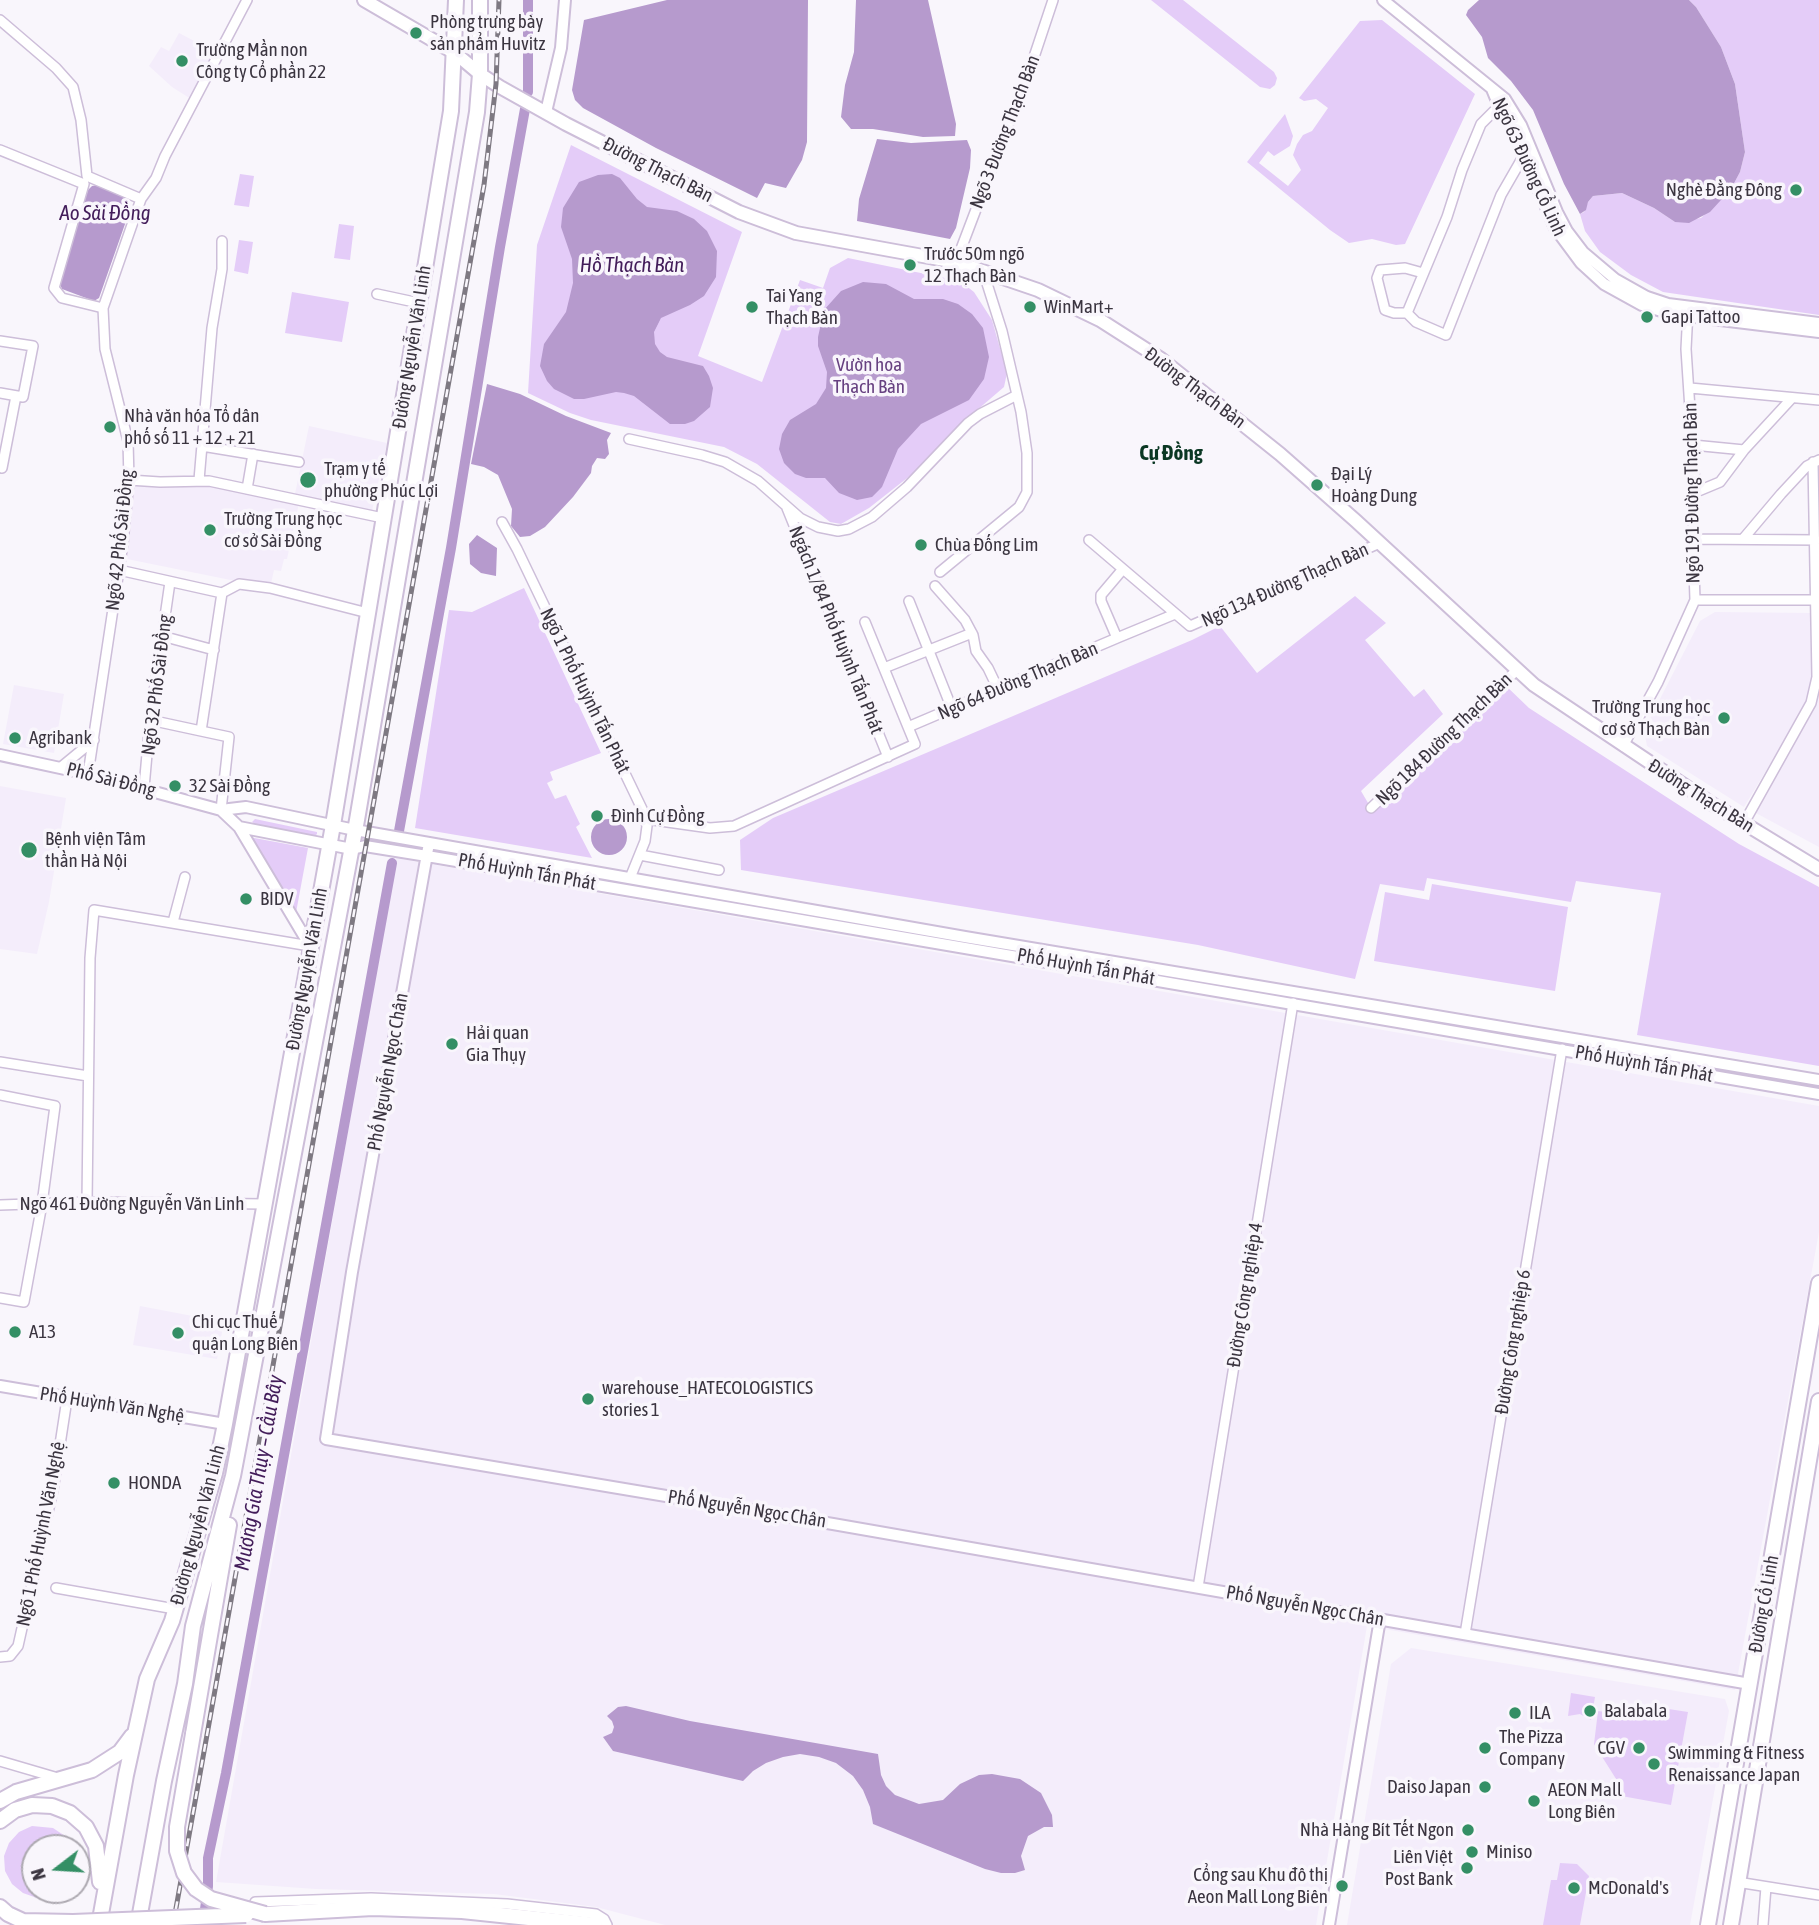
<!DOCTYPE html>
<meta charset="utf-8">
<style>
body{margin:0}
#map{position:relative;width:1819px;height:1925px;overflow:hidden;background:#f9f6fc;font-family:"Asap Condensed",sans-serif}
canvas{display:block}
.north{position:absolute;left:21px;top:1834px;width:70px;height:70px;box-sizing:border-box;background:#f9f6fc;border:2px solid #ada9b1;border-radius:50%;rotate:253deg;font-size:19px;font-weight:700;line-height:28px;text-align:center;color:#3b3540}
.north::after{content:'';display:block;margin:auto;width:24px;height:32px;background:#348f65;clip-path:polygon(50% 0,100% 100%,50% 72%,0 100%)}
</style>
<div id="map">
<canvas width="1819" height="1925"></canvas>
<div class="north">N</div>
</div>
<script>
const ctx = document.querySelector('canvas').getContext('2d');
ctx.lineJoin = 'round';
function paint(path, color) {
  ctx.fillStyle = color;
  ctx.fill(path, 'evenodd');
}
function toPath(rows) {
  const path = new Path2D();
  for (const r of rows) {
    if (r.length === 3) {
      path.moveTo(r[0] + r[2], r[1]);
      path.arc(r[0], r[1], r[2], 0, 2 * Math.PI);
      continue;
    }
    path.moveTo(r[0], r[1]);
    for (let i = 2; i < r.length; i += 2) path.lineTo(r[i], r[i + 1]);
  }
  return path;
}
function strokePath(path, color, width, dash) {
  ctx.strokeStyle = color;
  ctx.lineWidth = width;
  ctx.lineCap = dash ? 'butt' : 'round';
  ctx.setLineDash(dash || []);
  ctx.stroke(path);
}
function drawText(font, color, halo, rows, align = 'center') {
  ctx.font = font + ' "Asap Condensed",sans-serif';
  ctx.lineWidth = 7;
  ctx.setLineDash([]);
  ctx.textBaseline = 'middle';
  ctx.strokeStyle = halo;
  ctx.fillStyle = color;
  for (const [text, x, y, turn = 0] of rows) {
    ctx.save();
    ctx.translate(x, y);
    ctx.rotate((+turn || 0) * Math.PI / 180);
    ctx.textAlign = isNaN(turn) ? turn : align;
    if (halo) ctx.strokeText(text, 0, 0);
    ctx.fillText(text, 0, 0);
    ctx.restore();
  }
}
paint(toPath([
 [179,33,217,53,191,99,172,87,149,66,161,47,169,51],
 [309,426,387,443,372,511,295,494],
 [133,482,206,485,299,503,287,559,284,559,281,571,274,570,270,588,122,558],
 [1715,612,1812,613,1811,679,1806,705,1744,807,1647,746,1644,730,1700,621],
 [14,685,64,694,54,753,3,744],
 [1819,685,1819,847,1754,812],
 [0,786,66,798,49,902,37,954,0,949],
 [396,858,1819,1106,1819,1232,1735,1690,1367,1626,1316,1925,665,1925,596,1907,494,1894,316,1889,216,1882],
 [140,1306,224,1322,217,1359,133,1345],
 [1411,1648,1725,1699,1729,1711,1690,1925,1347,1925,1391,1664]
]), '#f4edfb');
paint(toPath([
 [1151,0,1183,0,1274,72,1277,78,1275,85,1270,89,1260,87],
 [1689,0,1819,0,1819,315,1663,292,1631,275,1600,252,1585,231,1580,214,1584,212,1588,202,1593,196,1622,193,1654,208,1675,222,1701,218,1731,189,1740,172,1745,152,1735,84,1721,47,1696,7],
 [1382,20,1475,94,1405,244,1396,245,1372,239,1349,243,1330,230,1247,162,1285,114,1293,136,1290,146,1274,156,1268,151,1259,163,1288,186,1301,170,1293,155,1297,144,1303,135,1312,131,1328,108,1316,99,1304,101,1299,98,1360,21],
 [571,145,742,232,698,356,762,382,800,280,823,288,830,268,848,258,945,278,965,285,974,292,992,320,1007,373,1004,387,955,429,911,475,869,508,841,524,830,522,757,464,724,447,591,420,570,413,528,393,537,245],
 [240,174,254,176,249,207,234,205],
 [339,224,354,226,350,260,334,258],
 [239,240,253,242,248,274,234,271],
 [292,292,349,302,342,342,285,333],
 [524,588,601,753,550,772,553,780,547,783,555,799,566,795,580,824,576,827,592,858,415,828,449,610,472,612],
 [1355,596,1386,623,1365,640,1414,697,1424,689,1443,714,1361,791,1371,808,1503,683,1529,708,1739,844,1819,887,1819,1066,1637,1035,1661,893,1576,881,1571,902,1427,878,1424,891,1380,884,1355,979,1198,945,741,870,740,840,773,818,1192,640,1220,626,1257,673],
 [255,819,317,832,317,834,315,836,255,824,252,822],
 [249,837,308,848,295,918],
 [1432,884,1568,907,1555,991,1374,961,1385,892,1429,900],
 [1571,1693,1595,1697,1591,1720,1580,1714,1568,1716],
 [1606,1705,1614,1706,1614,1709,1660,1716,1662,1708,1688,1712,1671,1805,1616,1795,1618,1782,1594,1744,1598,1711,1605,1712],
 [32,1826,53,1828,65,1836,73,1848,35,1848,35,1890,62,1890,51,1896,37,1898,23,1893,12,1884,5,1871,4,1856,9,1843,19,1832],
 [1560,1863,1577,1864,1589,1876,1580,1925,1543,1925,1551,1880,1557,1880]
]), '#e4ccf8');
paint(toPath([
 [667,0,808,0,807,142,802,160,786,188,765,183,757,198,656,148,583,108,575,100,572,90,584,20],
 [856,0,928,0,956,124,955,136,923,137,873,129,851,129,841,117,845,85,854,52],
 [1479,0,1689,0,1696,7,1721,47,1735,84,1745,152,1740,172,1731,189,1710,212,1689,223,1675,222,1654,208,1622,193,1593,196,1588,202,1586,210,1580,214,1564,184,1533,110,1511,81,1488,58,1482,37,1466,15,1468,10],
 [877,139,911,143,967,140,971,150,970,168,956,228,950,239,857,221,859,199],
 [612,174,620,178,637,199,647,207,677,211,694,219,707,231,717,251,716,277,704,296,690,305,661,318,654,332,655,344,660,352,667,357,703,366,709,376,713,388,710,407,694,421,685,424,670,424,634,396,624,393,616,392,584,399,574,399,554,389,547,381,540,366,544,344,566,312,573,283,572,259,561,227,563,208,579,182,598,175],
 [98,185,125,197,131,207,99,298,94,301,62,289,59,282,88,190,92,186],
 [863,282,886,284,914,299,943,299,958,304,972,314,983,328,989,357,984,379,969,400,921,424,898,449,882,487,872,497,857,500,839,493,825,478,806,478,795,474,784,463,779,449,782,434,790,420,816,404,826,388,827,372,818,346,818,337,824,310,841,291],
 [487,384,520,394,566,416,611,433,607,440,609,454,605,459,597,458,592,466,591,473,573,497,545,527,530,536,520,537,511,526,512,509,498,475,484,467,471,464],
 [477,535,497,548,496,576,481,573,470,564,469,544],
 [609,837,18],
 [626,1706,690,1721,878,1754,881,1775,886,1786,895,1795,919,1804,943,1800,960,1784,979,1775,992,1774,1020,1779,1041,1793,1052,1815,1053,1827,1044,1827,1028,1836,1021,1856,1025,1870,1015,1873,1001,1873,985,1869,873,1824,870,1807,863,1790,853,1776,836,1763,819,1757,800,1754,783,1757,766,1763,753,1771,743,1781,613,1751,603,1737,612,1733,614,1727,612,1721,607,1716,618,1707]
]), '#b69acd');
strokePath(toPath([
 [528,0,528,92],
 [399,831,451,548,500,247,525,109],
 [203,1925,208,1886,208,1858,226,1773,392,863]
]), '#b69acd', 10);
const minor = toPath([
 [0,20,56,68,73,87,81,120,87,176,141,199],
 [0,150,84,184,54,288,62,298,103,308],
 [956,262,1034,57,1053,0],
 [1423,273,1405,268,1380,270,1377,278,1385,310,1394,313,1407,313,1416,322,1446,335,1501,195,1524,155,1527,152],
 [377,294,419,303],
 [1407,313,1447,217,1462,170,1481,124,1502,103],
 [0,341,33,346,23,397,0,393],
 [1690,388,1819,400],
 [629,439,702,455,725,462,758,481,800,518,818,527,838,531,849,529,872,517,907,487,968,423,980,414,1017,395],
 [1693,445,1744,450],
 [202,446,299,462],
 [2,468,16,396],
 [129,480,160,482,209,481,383,518],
 [199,480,212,328,222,269,222,241],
 [247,489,253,454],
 [1696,492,1720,482,1744,450,1792,398],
 [787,508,888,757],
 [502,522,517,549,643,811,647,826,645,841,630,878],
 [1693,539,1816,540],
 [1743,539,1781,494,1807,466,1819,460],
 [1123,569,1190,626,1380,543],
 [119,570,222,593,239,584,270,588,368,613],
 [940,572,1019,507,1027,492,1027,453,1021,412,1002,331,983,271],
 [935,586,965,620,973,635,976,651,988,668,998,689],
 [1695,600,1819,600],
 [909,601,952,709],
 [865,622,908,727,1117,638,1101,601,1101,595,1123,569,1089,540],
 [162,636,214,650],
 [1117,638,1175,614],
 [884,668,972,633],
 [150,720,201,731],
 [1623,746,1658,682,1695,600,1693,539,1695,485,1686,349,1688,310],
 [60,768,94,740],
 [88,774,123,543,129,480,128,441,105,349,103,308,141,199,156,178,165,156,247,0],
 [144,788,150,720,170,582],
 [1371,808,1517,670],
 [221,810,229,737,201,731,222,593],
 [646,819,710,828,734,826,915,744,908,727],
 [1744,823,1811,703,1817,677,1813,462],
 [640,855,719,870],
 [173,922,185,877],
 [0,1062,88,1076],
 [0,1095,55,1106,42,1204,24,1302,0,1298],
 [87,1202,90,958,94,910,310,946],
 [0,1205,87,1202,265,1204],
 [1198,1587,1293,1003],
 [56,1588,175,1609],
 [1465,1634,1562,1049],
 [0,1657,10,1656,18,1646,53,1490,67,1399],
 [0,1761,58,1778],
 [1737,1882,1819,1895],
 [255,1902,371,1898,507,1904,596,1914,604,1919,607,1925],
 [1763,1925,1766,1887]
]);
const tertiary = toPath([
 [1383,0,1505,99,1521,125,1557,212,1567,231,1583,252,1615,279,1647,297,1668,304,1819,323],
 [1492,89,1499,106,1512,128,1555,228,1581,263,1604,284,1642,305,1671,314,1819,332],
 [546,112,561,48,565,0],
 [0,755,88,774,221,810,246,807,355,830,965,937,1819,1080],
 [221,810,239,827,352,849,365,846,427,856,1819,1094],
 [239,827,310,946],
 [429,843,352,1272,326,1439,833,1524,1750,1684],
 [0,1386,225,1424],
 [1329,1925,1380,1619]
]);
const secondary = toPath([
 [364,0,455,53,480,74,500,87,566,124,739,212,796,233,956,262,1038,290,1100,320,1161,359,1280,454,1356,521,1534,685,1709,802,1819,869]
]);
const primary = toPath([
 [1708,1925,1819,1283],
 [1731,1925,1819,1401]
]);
const trunk = toPath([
 [193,1734,229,1525],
 [0,1801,16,1792,92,1770,120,1752,132,1736],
 [0,1821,15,1810,32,1805,52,1806,70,1813,86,1827,96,1846,100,1882],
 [0,1907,8,1914,23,1921,73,1922],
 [265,1914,373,1908,462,1911,595,1925],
 [99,1925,126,1775,147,1679,172,1621,215,1473,225,1424,333,825,451,111,456,0],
 [138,1925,164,1781,185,1684,193,1626,233,1476,357,820,477,112,480,74,480,0]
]);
strokePath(minor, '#cdbed9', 12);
strokePath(tertiary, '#cdbed9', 14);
strokePath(secondary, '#cdbed9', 16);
strokePath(primary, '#cdbed9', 18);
strokePath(trunk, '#cdbed9', 18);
strokePath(minor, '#fff', 9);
strokePath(tertiary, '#fff', 10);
strokePath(secondary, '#fff', 12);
strokePath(primary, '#fff', 14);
strokePath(trunk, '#fff', 14);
const rail = toPath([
 [173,1925,484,185,496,84,499,0]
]);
strokePath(rail, '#7e7982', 5);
strokePath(rail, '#f9f6fc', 2.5, [8]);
const trunkBridge = toPath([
 [193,1734,177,1827,177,1851,184,1873,196,1889,211,1899,265,1914],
 [73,1922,246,1915]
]);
strokePath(trunkBridge, '#cdbed9', 18, []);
strokePath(trunkBridge, '#fff', 14);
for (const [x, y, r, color] of [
 [416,33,7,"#348f65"],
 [182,61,7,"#348f65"],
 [1796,190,7,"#348f65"],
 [910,265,7,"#348f65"],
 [752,307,7,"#348f65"],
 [1030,307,7,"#348f65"],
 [1647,317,7,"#348f65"],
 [110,427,7,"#348f65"],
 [308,480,9,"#348f65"],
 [1317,485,7,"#348f65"],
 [210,530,7,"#348f65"],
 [921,545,7,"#348f65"],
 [1724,718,7,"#348f65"],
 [15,738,7,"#348f65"],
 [175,786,7,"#348f65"],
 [597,816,7,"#348f65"],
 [29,850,9,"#348f65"],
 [246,899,7,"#348f65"],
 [452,1044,7,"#348f65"],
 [15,1332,7,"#348f65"],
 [178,1333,7,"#348f65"],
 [588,1399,7,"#348f65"],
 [114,1483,7,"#348f65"],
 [1590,1711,7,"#348f65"],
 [1515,1713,7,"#348f65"],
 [1485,1748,7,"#348f65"],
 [1639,1748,7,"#348f65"],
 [1654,1764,7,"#348f65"],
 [1485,1787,7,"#348f65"],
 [1534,1801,7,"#348f65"],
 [1468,1830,7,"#348f65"],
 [1472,1852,7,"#348f65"],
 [1467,1868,7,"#348f65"],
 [1342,1886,7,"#348f65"],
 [1574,1888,7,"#348f65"]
]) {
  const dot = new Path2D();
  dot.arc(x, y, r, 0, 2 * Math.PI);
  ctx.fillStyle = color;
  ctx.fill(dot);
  strokePath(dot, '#f9f6fc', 2.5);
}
drawText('19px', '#3b3540', '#f9f6fc', [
 ["Phòng trưng bày",430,22],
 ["sản phẩm Huvitz",430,44],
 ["Trường Mần non",196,50],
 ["Công ty Cổ phần 22",196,72],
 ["Nghè Đằng Đông",1782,190,"right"],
 ["Trước 50m ngõ",924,254],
 ["12 Thạch Bàn",924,276],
 ["Tai Yang",766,296],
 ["Thạch Bàn",766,318],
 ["WinMart+",1044,307],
 ["Gapi Tattoo",1661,317],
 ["Nhà văn hóa Tổ dân",124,416],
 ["phố số 11 + 12 + 21",124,438],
 ["Trạm y tế",324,469],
 ["phường Phúc Lợi",324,491],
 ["Đại Lý",1331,474],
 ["Hoàng Dung",1331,496],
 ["Trường Trung học",224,519],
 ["cơ sở Sài Đồng",224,541],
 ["Chùa Đống Lim",935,545],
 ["Trường Trung học",1710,707,"right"],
 ["cơ sở Thạch Bàn",1710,729,"right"],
 ["Agribank",29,738],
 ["32 Sài Đồng",189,786],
 ["Đình Cự Đồng",611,816],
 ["Bệnh viện Tâm",45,839],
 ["thần Hà Nội",45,861],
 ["BIDV",260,899],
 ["Hải quan",466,1033],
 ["Gia Thụy",466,1055],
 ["Chi cục Thuế",192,1322],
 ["quận Long Biên",192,1344],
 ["A13",29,1332],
 ["warehouse_HATECOLOGISTICS",602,1388],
 ["stories 1",602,1410],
 ["HONDA",128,1483],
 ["Balabala",1604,1711],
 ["ILA",1529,1713],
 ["The Pizza",1499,1737],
 ["Company",1499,1759],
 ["CGV",1625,1748,"right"],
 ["Swimming & Fitness",1668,1753],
 ["Renaissance Japan",1668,1775],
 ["Daiso Japan",1471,1787,"right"],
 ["AEON Mall",1548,1790],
 ["Long Biên",1548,1812],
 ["Nhà Hàng Bít Tết Ngon",1454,1830,"right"],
 ["Miniso",1486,1852],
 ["Liên Việt",1453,1857,"right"],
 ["Post Bank",1453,1879,"right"],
 ["Cổng sau Khu đô thị",1328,1875,"right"],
 ["Aeon Mall Long Biên",1328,1897,"right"],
 ["McDonald's",1588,1888]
], 'left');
drawText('19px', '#3b3540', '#f9f6fc', [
 ["Ngõ 3 Đường Thạch Bàn",1005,132,-69],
 ["Ngõ 63 Đường Cổ Linh",1529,167,65],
 ["Đường Thạch Bàn",658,170,27],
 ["Đường Nguyễn Văn Linh",412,347,-81],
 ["Đường Thạch Bàn",1195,388,37],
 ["Ngõ 191 Đường Thạch Bàn",1692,493,-91],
 ["Ngõ 42 Phố Sài Đồng",120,540,-84],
 ["Ngõ 134 Đường Thạch Bàn",1285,585,-24],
 ["Ngách 1/84 Phố Huỳnh Tấn Phát",836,630,68],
 ["Ngõ 64 Đường Thạch Bàn",1018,681,-23],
 ["Ngõ 32 Phố Sài Đồng",157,685,-83],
 ["Ngõ 1 Phố Huỳnh Tấn Phát",585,691,64],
 ["Ngõ 184 Đường Thạch Bàn",1444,739,-44],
 ["Phố Sài Đồng",111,780,14],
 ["Đường Thạch Bàn",1701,796,32],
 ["Phố Huỳnh Tấn Phát",527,872,10],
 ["Phố Huỳnh Tấn Phát",1086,967,10],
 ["Đường Nguyễn Văn Linh",307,969,-80],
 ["Phố Huỳnh Tấn Phát",1644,1064,10],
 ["Phố Nguyễn Ngọc Chân",388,1072,-80],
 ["Ngõ 461 Đường Nguyễn Văn Linh",132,1204],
 ["Đường Công nghiệp 4",1245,1295,-81],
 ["Đường Công nghiệp 6",1513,1342,-81],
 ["Phố Huỳnh Văn Nghệ",112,1405,9],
 ["Phố Nguyễn Ngọc Chân",747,1509,9],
 ["Đường Nguyễn Văn Linh",198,1525,-75],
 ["Ngõ 1 Phố Huỳnh Văn Nghệ",41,1534,-79],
 ["Đường Cổ Linh",1764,1604,-80],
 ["Phố Nguyễn Ngọc Chân",1305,1606,10]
]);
drawText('19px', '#674181', '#f9f6fc', [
 ["Vườn hoa",869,365],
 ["Thạch Bàn",869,387]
]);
drawText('italic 21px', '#431d5a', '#f9f6fc', [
 ["Ao Sài Đồng",105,213],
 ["Hồ Thạch Bàn",632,265],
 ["Mương Gia Thụy – Cầu Bây",259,1473,-80]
]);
drawText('bold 21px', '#0a3723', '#f9f6fc', [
 ["Cự Đồng",1171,453]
]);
</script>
